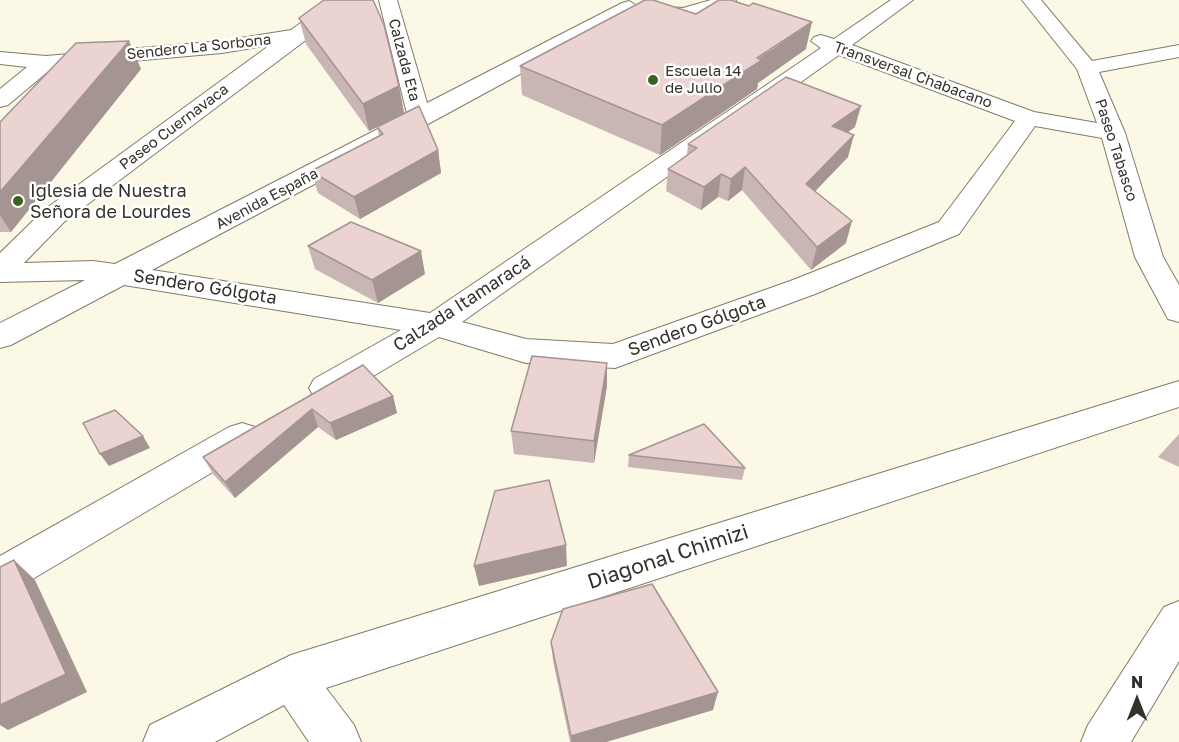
<!DOCTYPE html>
<meta charset="utf-8">
<style>
body{margin:0}
#map{position:relative;width:1179px;height:742px;overflow:hidden;background:#fbf8e5;font-family:"Golos Text",sans-serif}
canvas{display:block}
.north{position:absolute;left:1107px;top:670px;width:60px;height:60px;-webkit-text-stroke:4px #fff;paint-order:stroke;rotate:0deg;font-size:16px;font-weight:700;line-height:24px;text-align:center;color:#33322a}
.north::after{content:'';display:block;margin:auto;width:21px;height:27px;background:#33322a;clip-path:polygon(50% 0,100% 100%,50% 72%,0 100%)}
</style>
<div id="map">
<canvas width="1179" height="742"></canvas>
<div class="north">N</div>
</div>
<script>
const ctx = document.querySelector('canvas').getContext('2d');
ctx.lineJoin = 'round';
function toPath(rows) {
  const path = new Path2D();
  for (const r of rows) {
    path.moveTo(r[0], r[1]);
    for (let i = 2; i < r.length; i += 2) path.lineTo(r[i], r[i + 1]);
  }
  return path;
}
function strokePath(path, color, width, dash) {
  ctx.strokeStyle = color;
  ctx.lineWidth = width;
  ctx.lineCap = dash ? 'butt' : 'round';
  ctx.setLineDash(dash || []);
  ctx.stroke(path);
}
function paint(path, color) {
  ctx.fillStyle = color;
  ctx.fill(path, 'evenodd');
}
function drawText(font, color, halo, rows, align = 'center') {
  ctx.font = font + ' "Golos Text",sans-serif';
  ctx.lineWidth = 5;
  ctx.setLineDash([]);
  ctx.textBaseline = 'middle';
  ctx.strokeStyle = halo;
  ctx.fillStyle = color;
  for (const [text, x, y, turn = 0] of rows) {
    ctx.save();
    ctx.translate(x, y);
    ctx.rotate((+turn || 0) * Math.PI / 180);
    ctx.textAlign = isNaN(turn) ? turn : align;
    if (halo) ctx.strokeText(text, 0, 0);
    ctx.fillText(text, 0, 0);
    ctx.restore();
  }
}
const street = toPath([
 [332,0,359,0,64,222,24,263,93,261,115,264,407,114,379,0,397,0,427,103,622,3,629,1,639,7,636,11,428,124,152,270,430,313,821,48,811,41,814,37,821,35,834,39,891,0,913,0,852,45,1034,112,1097,123,1077,69,1022,0,1041,0,1092,61,1179,45,1179,57,1099,72,1125,133,1163,257,1179,285,1179,322,1168,319,1135,257,1102,138,1035,126,959,234,815,294,615,368,526,363,439,337,338,397,326,401,314,397,309,388,314,379,401,330,124,285,11,345,0,348,0,323,85,280,0,282,0,253,44,210,270,45,222,53,52,68,8,105,0,107,0,89,27,67,0,64,0,52,46,56,222,41,291,30,332,0],
 [839,55,1015,121,939,222,793,280,613,344,526,339,462,322,839,55],
 [711,0,736,0,734,4,708,15,683,20,646,18,636,12,646,6,683,8,711,0],
 [1179,381,1179,407,326,688,354,725,361,742,309,742,284,705,215,742,143,742,150,725,291,655,1179,381],
 [242,423,255,427,260,437,255,447,14,590,0,595,0,556,229,427,242,423],
 [1179,601,1179,661,1131,742,1081,742,1088,725,1164,607,1179,601]
]);
strokePath(street, '#7f7c6c', 2);
paint(street, '#fff');
paint(toPath([
 [299,18,399,86,404,113,369,131,306,44],
 [806,49,758,83,757,89,660,155,522,95,520,66],
 [141,69,11,232,0,232,0,122],
 [377,127,438,150,441,173,360,219,318,193,311,171,379,136],
 [855,127,848,132,848,157,815,191,846,243,811,270,742,190,728,201,718,197,701,210,666,191,668,169,687,155,688,144],
 [308,246,425,274,378,303,315,269],
 [363,365,393,396,397,413,336,440,318,427,235,498,213,474,203,457],
 [607,386,594,463,514,454,511,431],
 [1179,434,1179,467,1158,457],
 [629,455,745,468,742,480,628,467],
 [551,642,713,710,606,742,570,742,553,661]
]), '#c9b5b3');
paint(toPath([
 [812,22,806,49,758,83,757,89,660,155,662,125],
 [129,41,141,69,11,232,0,215,0,192],
 [399,86,404,113,369,131,363,104],
 [861,106,855,127,827,147,832,126],
 [854,135,848,157,801,206,806,184],
 [438,150,441,173,360,219,354,197],
 [745,167,742,190,728,201,731,179],
 [721,174,718,197,701,210,704,187],
 [852,221,846,243,811,270,817,247],
 [421,251,425,274,378,303,372,280],
 [607,363,607,386,594,463,594,441],
 [393,396,397,413,336,440,330,423],
 [312,409,318,427,235,498,225,482],
 [143,436,150,448,109,466,100,454],
 [566,545,567,566,479,586,474,566],
 [14,560,35,580,87,692,8,730,0,725,0,705],
 [718,692,713,710,606,742,571,742,571,736]
]), '#a49492');
const building = toPath([
 [324,0,373,0,384,25,399,86,363,104,299,18,324,0],
 [645,0,653,0,696,14,719,0,731,0,749,6,753,3,812,22,757,58,762,60,662,125,520,66,645,0],
 [129,41,19,170,0,192,0,122,76,43,129,41],
 [786,77,861,106,832,126,854,135,806,184,852,221,817,247,745,167,731,179,721,174,704,187,668,169,697,148,688,144,786,77],
 [419,106,438,150,354,197,311,171,383,134,377,127,419,106],
 [351,222,421,251,372,280,308,246,351,222],
 [532,356,607,363,594,441,511,431,532,356],
 [363,365,393,396,330,423,312,409,225,482,203,457,363,365],
 [115,410,143,436,100,454,83,423,115,410],
 [704,424,745,468,629,455,704,424],
 [549,480,566,545,474,566,495,491,549,480],
 [14,560,66,674,0,705,0,567,14,560],
 [652,584,718,692,571,736,551,642,563,609,652,584]
]);
paint(building, '#ead3d0');
strokePath(building, '#a49492', 1.5);
for (const [x, y, r, color] of [
 [653,80,6,"#3c631e"],
 [18,201,6,"#3c631e"]
]) {
  const dot = new Path2D();
  dot.arc(x, y, r, 0, 2 * Math.PI);
  ctx.fillStyle = color;
  ctx.fill(dot);
  strokePath(dot, '#fff', 2);
}
drawText('15px', '#33322a', '#fff', [
 ["Sendero La Sorbona",199,47,-6],
 ["Calzada Eta",404,60,75],
 ["Transversal Chabacano",913,75,20],
 ["Paseo Cuernavaca",174,127,-37],
 ["Paseo Tabasco",1116,150,72],
 ["Avenida España",267,199,-28]
]);
drawText('15px', '#33322a', '#fff', [
 ["Escuela 14",665,71],
 ["de Julio",665,88]
], 'left');
drawText('18px', '#33322a', '#fff', [
 ["Iglesia de Nuestra",30,191],
 ["Señora de Lourdes",30,212]
], 'left');
drawText('18px', '#33322a', '#fff', [
 ["Sendero Gólgota",205,287,9],
 ["Calzada Itamaracá",462,304,-33],
 ["Sendero Gólgota",697,326,-20]
]);
drawText('21px', '#33322a', '#fff', [
 ["Diagonal Chimizi",668,557,-18]
]);
</script>
